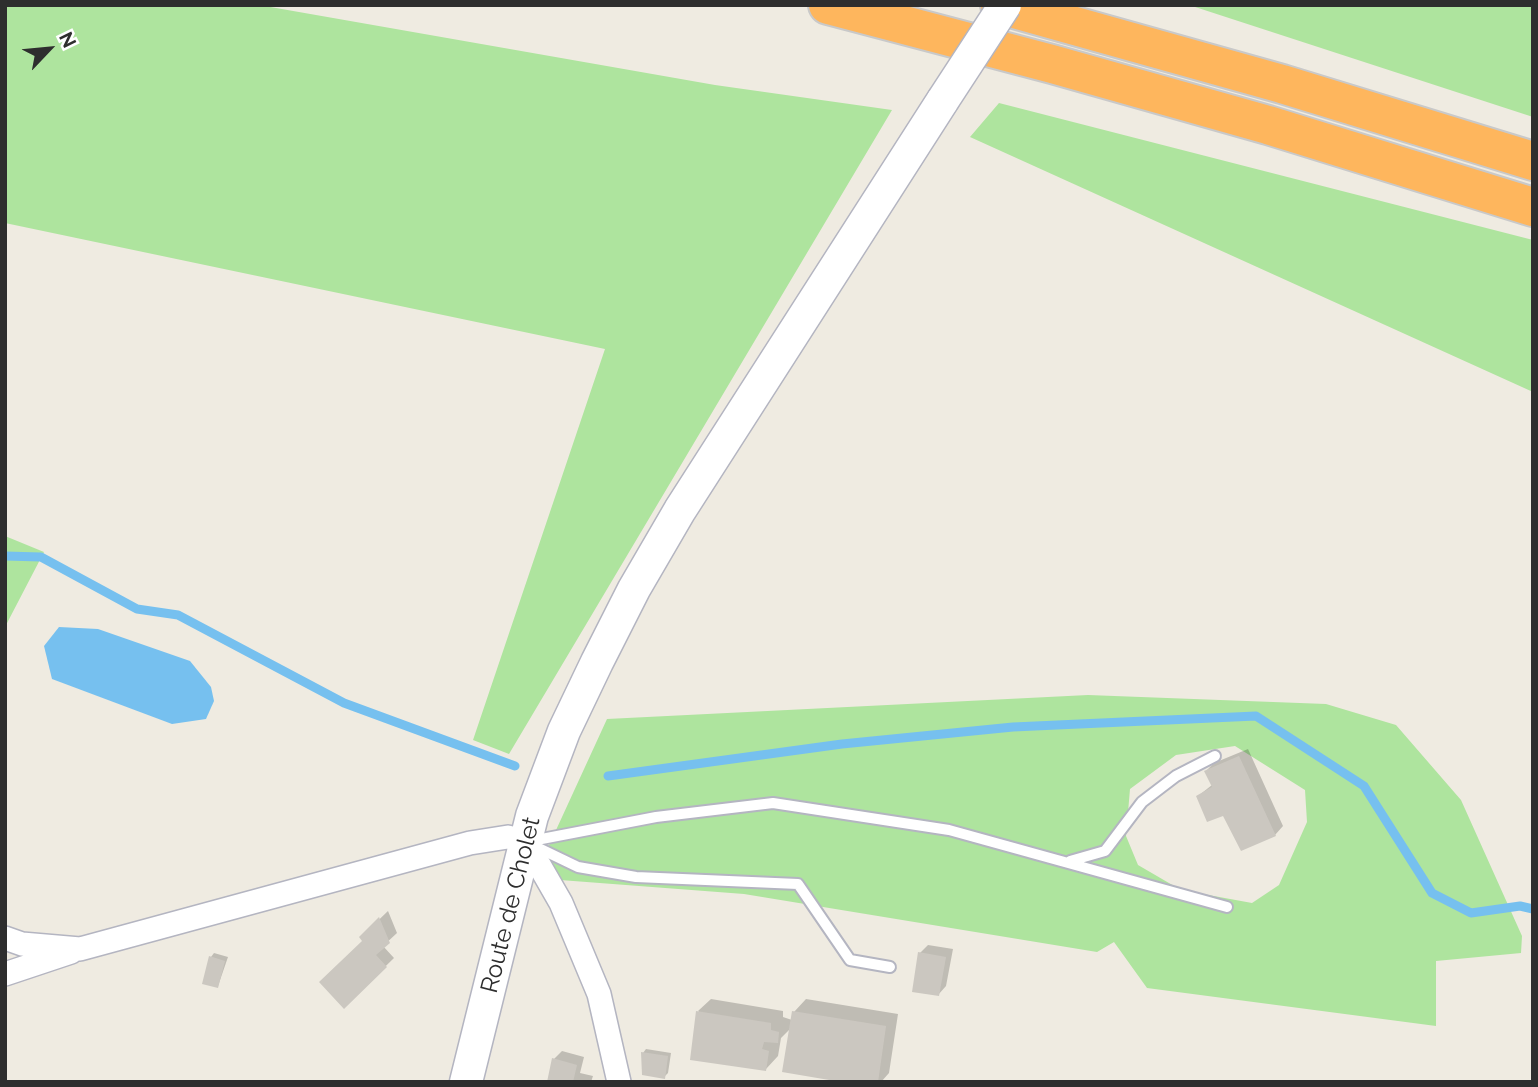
<!DOCTYPE html>
<style>
body{margin:0}
#map{position:relative;width:1538px;height:1087px;overflow:hidden;background:#efebe1;font-family:Raleway,sans-serif}
canvas{display:block}
.frame{position:absolute;inset:0;border:7px solid #2e2e2e;pointer-events:none}
.north{position:absolute;left:14px;top:14px;width:70px;height:70px;-webkit-text-stroke:5px #fff;paint-order:stroke;rotate:64deg;font-size:19px;font-weight:700;line-height:28px;text-align:center;color:#2e2e2e}
.north::after{content:'';display:block;margin:auto;width:24px;height:32px;background:#2e2e2e;clip-path:polygon(50% 0,100% 100%,50% 72%,0 100%)}
</style>
<div id="map">
<canvas width="1538" height="1087"></canvas>
<div class="frame"></div>
<div class="north">N</div>
</div>
<script>
const ctx = document.querySelector('canvas').getContext('2d');
ctx.lineJoin = 'round';
function paint(path, color) {
  ctx.fillStyle = color;
  ctx.fill(path, 'evenodd');
}
function toPath(rows) {
  const path = new Path2D();
  for (const r of rows) {
    path.moveTo(r[0], r[1]);
    for (let i = 2; i < r.length; i += 2) path.lineTo(r[i], r[i + 1]);
  }
  return path;
}
function strokePath(path, color, width, dash) {
  ctx.strokeStyle = color;
  ctx.lineWidth = width;
  ctx.lineCap = dash ? 'butt' : 'round';
  ctx.setLineDash(dash || []);
  ctx.stroke(path);
}
function drawText(font, color, halo, rows, align = 'center') {
  ctx.font = font + ' Raleway,sans-serif';
  ctx.lineWidth = 5;
  ctx.setLineDash([]);
  ctx.textBaseline = 'middle';
  ctx.strokeStyle = halo;
  ctx.fillStyle = color;
  for (const [text, x, y, turn = 0] of rows) {
    ctx.save();
    ctx.translate(x, y);
    ctx.rotate((+turn || 0) * Math.PI / 180);
    ctx.textAlign = isNaN(turn) ? turn : align;
    if (halo) ctx.strokeText(text, 0, 0);
    ctx.fillText(text, 0, 0);
    ctx.restore();
  }
}
paint(toPath([
 [5,5,259,5,715,85,892,110,509,754,473,740,605,349,5,223],
 [1189,5,1533,5,1533,117],
 [999,103,1533,240,1533,392,970,137],
 [5,536,44,552,5,627],
 [1088,695,1326,704,1396,725,1461,800,1522,936,1521,953,1436,961,1436,1026,1147,988,1114,942,1097,952,744,894,534,878,607,719],
 [1235,746,1305,790,1307,822,1279,885,1252,903,1181,890,1138,865,1126,836,1130,789,1176,755]
]), '#aee49e');
paint(toPath([
 [59,627,98,629,190,661,211,687,214,701,206,719,172,724,52,679,44,646]
]), '#76c0ef');
paint(toPath([
 [1248,749,1283,826,1275,835,1224,814,1198,796,1212,785,1206,771,1214,763],
 [388,911,397,933,383,946,394,958,344,1007,364,941,361,937],
 [928,945,953,949,946,986,938,995,920,953],
 [214,953,228,957,218,986,211,957],
 [711,999,783,1011,783,1017,792,1020,794,1012,806,999,898,1014,889,1073,881,1082,852,1082,791,1028,781,1038,778,1056,766,1069,698,1011],
 [646,1049,671,1053,668,1073,664,1077,643,1053],
 [562,1051,584,1057,580,1073,593,1076,591,1082,549,1082,554,1059]
]), '#0003');
strokePath(toPath([
 [5,556,41,557,137,609,178,615,344,703,515,766],
 [608,776,842,744,1013,727,1256,716,1364,786,1432,893,1471,913,1520,906,1533,909]
]), '#76c0ef', 9);
paint(toPath([
 [1239,756,1276,836,1241,851,1223,816,1207,822,1196,796,1212,787,1204,771],
 [379,917,390,943,376,955,387,967,344,1009,319,982,362,941,359,937],
 [918,952,946,957,939,996,912,992],
 [209,956,225,961,218,988,202,984],
 [696,1011,771,1023,771,1030,779,1032,778,1043,764,1042,762,1049,769,1051,766,1071,690,1060],
 [792,1011,886,1026,878,1082,841,1082,782,1072],
 [641,1052,668,1056,665,1079,642,1075],
 [552,1058,577,1065,573,1082,547,1082]
]), '#cbc7c0');
const lane = toPath([
 [1070,861,1105,851,1142,802,1176,776,1215,756],
 [890,967,850,960,798,884,636,877,578,867,526,842,656,817,773,803,949,830,1227,907]
]);
const street = toPath([
 [5,938,22,944,80,949,470,843,508,837,526,842,561,903,599,994,619,1082],
 [5,974,71,952]
]);
const secondary = toPath([
 [466,1082,532,816,564,731,597,662,634,589,680,510,943,100]
]);
const highway = toPath([
 [828,5,1052,64,1268,125,1533,207],
 [1000,5,1282,84,1533,161]
]);
strokePath(lane, '#b4b5c1', 14);
strokePath(street, '#b4b5c1', 26);
strokePath(secondary, '#b4b5c1', 35);
strokePath(highway, '#c9c9c9', 42);
strokePath(lane, '#fff', 10);
strokePath(street, '#fff', 23);
strokePath(secondary, '#fff', 32);
strokePath(highway, '#feb65d', 38);
const secondaryBridge = toPath([
 [943,100,1005,5]
]);
strokePath(secondaryBridge, '#b4b5c1', 35, []);
strokePath(secondaryBridge, '#fff', 32);
drawText('24px', '#2e2e2e', '#fff', [
 ["Route de Cholet",511,905,-76]
]);
</script>
